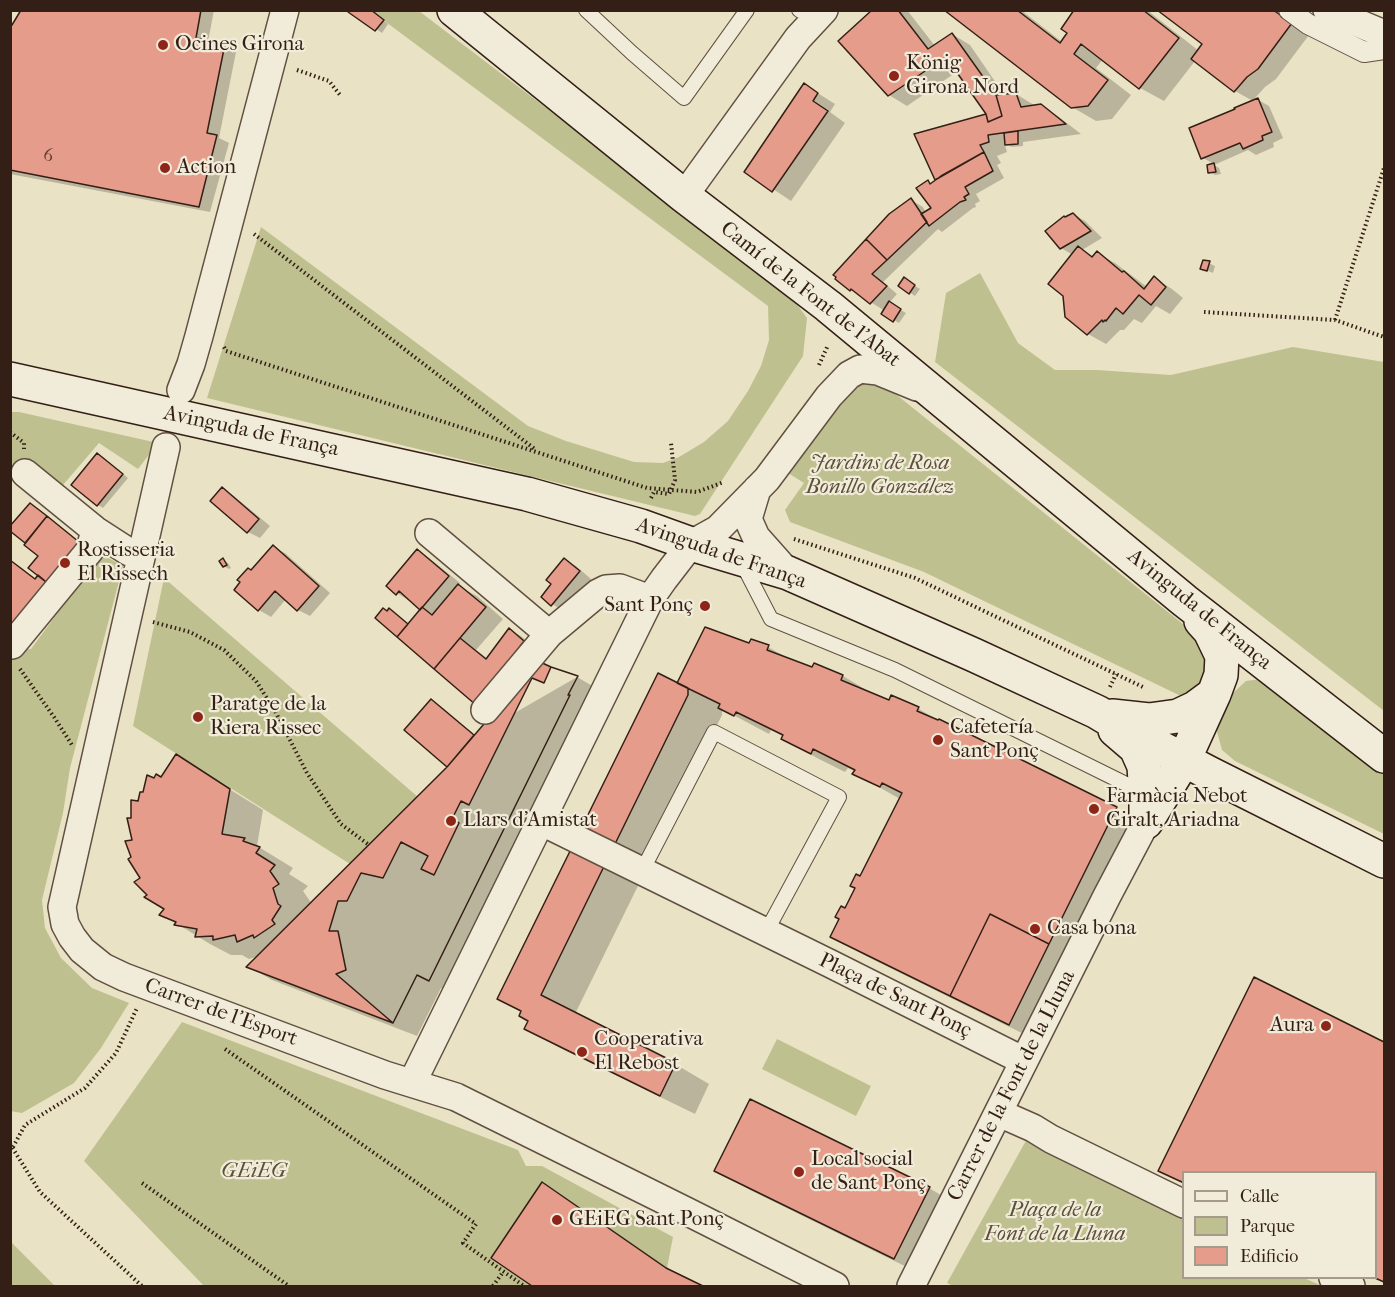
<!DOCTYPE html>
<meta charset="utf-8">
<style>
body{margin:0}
#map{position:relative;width:1395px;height:1297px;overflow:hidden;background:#eae2c4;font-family:"IM FELL French Canon",serif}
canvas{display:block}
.frame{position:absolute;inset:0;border:12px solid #331f16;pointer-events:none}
.legend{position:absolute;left:1182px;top:1171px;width:195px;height:108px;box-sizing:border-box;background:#f1ecd9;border:2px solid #a59a8b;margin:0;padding:8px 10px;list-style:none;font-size:18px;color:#331f16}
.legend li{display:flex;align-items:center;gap:12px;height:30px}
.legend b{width:30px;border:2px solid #a59a8b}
</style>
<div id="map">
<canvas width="1395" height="1297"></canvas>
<div class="frame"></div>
<ul class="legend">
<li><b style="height:8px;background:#f1ecd9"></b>Calle</li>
<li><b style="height:16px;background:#bec18f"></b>Parque</li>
<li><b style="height:16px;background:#e69c8b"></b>Edificio</li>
</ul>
</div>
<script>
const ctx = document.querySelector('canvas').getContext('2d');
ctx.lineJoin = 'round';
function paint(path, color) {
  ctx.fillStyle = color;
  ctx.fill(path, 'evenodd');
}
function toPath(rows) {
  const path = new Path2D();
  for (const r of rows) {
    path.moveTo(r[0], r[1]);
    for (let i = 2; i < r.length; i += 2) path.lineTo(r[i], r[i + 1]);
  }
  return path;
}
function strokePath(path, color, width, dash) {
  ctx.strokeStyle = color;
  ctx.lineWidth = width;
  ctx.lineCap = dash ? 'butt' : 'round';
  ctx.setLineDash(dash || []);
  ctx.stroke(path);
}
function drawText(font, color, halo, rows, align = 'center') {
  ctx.font = font + ' "IM FELL French Canon",serif';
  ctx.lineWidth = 4.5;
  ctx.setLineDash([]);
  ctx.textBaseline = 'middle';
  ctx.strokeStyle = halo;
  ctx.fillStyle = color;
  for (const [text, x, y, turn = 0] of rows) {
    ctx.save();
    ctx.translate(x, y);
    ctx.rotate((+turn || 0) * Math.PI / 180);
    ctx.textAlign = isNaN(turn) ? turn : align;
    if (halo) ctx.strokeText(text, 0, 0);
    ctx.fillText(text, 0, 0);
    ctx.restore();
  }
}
paint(toPath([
 [371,11,419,11,788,292,807,318,803,356,700,514,695,516,207,398,261,227,528,426,566,441,634,462,663,463,679,457,704,442,728,421,748,391,761,366,769,340,768,306],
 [980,273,1018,343,1055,370,1097,370,1171,375,1293,347,1384,362,1384,711,935,362,946,293],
 [862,384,883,384,1198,636,1207,662,1200,684,1187,699,924,572,790,522,785,510,804,483,788,473,841,399],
 [10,412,19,412,158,443,138,469,99,443,63,485,36,467,11,468],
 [101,554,123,566,70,768,63,813,42,900,45,928,61,958,92,988,129,1003,101,1048,74,1083,22,1113,10,1111,10,651,31,649],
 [164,578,418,797,350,864,133,726],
 [1261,679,1384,769,1384,834,1235,761,1222,750,1216,728,1231,695,1246,681],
 [182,1022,518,1150,526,1166,542,1166,673,1237,667,1268,703,1286,204,1286,84,1161],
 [777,1039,871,1086,856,1116,762,1069],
 [1028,1137,1183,1216,1184,1278,1304,1278,1322,1286,953,1286,947,1283],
 [10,1242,11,1242,55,1286,11,1286]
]), '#bec18f');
paint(toPath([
 [22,10,214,10,208,42,224,45,236,52,219,138,229,143,210,212,10,174,10,27,13,27],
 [369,10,388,24,382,33,350,11],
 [874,10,907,10,935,46,952,34,970,45,1005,96,1016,94,1034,105,1035,107,1041,106,1059,117,1081,134,1023,142,1023,146,1012,147,1008,145,1005,145,1007,152,997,156,1001,163,997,165,1004,178,976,194,980,201,975,204,976,207,973,208,942,232,938,229,883,282,897,294,889,303,906,313,899,323,883,314,885,311,851,290,837,279,911,200,923,207,926,213,933,209,928,182,932,184,937,181,916,135,988,115,958,71,907,106,889,95],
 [946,10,1021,10,1062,42,1069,33,1063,28,1076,10,1147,10,1199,51,1204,43,1160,10,1274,10,1309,35,1276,79,1265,87,1255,98,1269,106,1283,138,1273,143,1274,147,1256,155,1248,150,1214,165,1219,168,1221,174,1215,175,1210,172,1208,166,1214,164,1203,158,1191,129,1237,110,1236,109,1253,101,1235,91,1195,61,1164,101,1140,88,1103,59,1096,68,1131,95,1112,119,1096,121,1072,107],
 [805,85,835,104,830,112,845,123,791,201,746,171],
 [1073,214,1085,221,1102,238,1082,250,1094,257,1097,253,1115,263,1147,287,1154,278,1172,289,1183,298,1170,314,1156,306,1142,323,1134,319,1124,330,1120,330,1106,344,1088,334,1067,316,1073,255,1061,248],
 [1204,261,1215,266,1213,273,1202,268],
 [904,279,920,289,915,296,900,286],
 [103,458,128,478,103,508,98,505],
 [222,489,234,496,270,526,260,538,248,532],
 [36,508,95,554,22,643,10,561,22,568,36,580,40,575,40,556,27,543,10,529],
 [273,547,285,553,330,593,310,616,298,610,286,599,271,617,259,610,236,590],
 [418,551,429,558,460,583,458,586,477,596,503,619,476,650,488,659,509,630,521,636,535,648,477,704,377,618,409,625,423,609,410,598,408,600,397,593],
 [223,560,228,563,231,568,229,569,224,566],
 [564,560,576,566,591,579,564,611,552,604,553,583],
 [750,645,768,647,795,662,813,669,815,665,843,676,878,697,890,701,892,697,919,709,941,722,1116,808,1150,828,1044,1044,866,956,832,936,900,799,854,773,856,772,848,768,845,772,817,758,783,738,784,737,771,730,769,734,722,709,722,715,575,1014,675,1064,709,1084,695,1114,560,1048,526,1028,529,1021,522,1012,499,999,678,685],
 [577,677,601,691,453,993,441,988,417,1036,272,980,249,967,259,956,249,959,242,955,231,955,210,944,161,914,166,909,149,895,143,878,133,841,132,820,144,794,154,780,161,779,176,756,263,810,257,846,293,868,289,874,308,886,303,891,312,904,448,767,406,730,431,701,443,708,473,734,468,731,467,733,473,737],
 [1255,979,1384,1043,1384,1281,1376,1277,1376,1172,1184,1172,1160,1170],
 [716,1171,929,1188,963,1208,929,1278,750,1190],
 [542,1184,566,1198,681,1277,700,1286,535,1286,493,1257]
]), '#0003');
const building = toPath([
 [21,10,201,10,196,38,225,44,207,133,217,135,199,207,10,170,10,25,12,25,21,10],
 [349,10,371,10,384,20,375,31,348,12,349,10],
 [872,10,898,10,928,49,952,33,996,95,1002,116,988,122,986,114,946,57,888,96,838,41,872,10],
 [944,10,1017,10,1060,43,1067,33,1061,29,1074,10,1143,10,1179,38,1139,89,1081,44,1074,54,1108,80,1088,106,1071,108,944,10],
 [1157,10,1273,10,1292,23,1258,69,1247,77,1234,92,1191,59,1202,44,1157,10],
 [804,83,818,93,813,101,828,111,772,192,744,172,804,83],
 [1016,93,1021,107,1041,104,1066,124,988,135,989,142,980,145,984,152,935,180,914,134,986,114,988,122,1002,116,996,95,1016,93],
 [1258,98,1272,132,1262,136,1263,140,1243,149,1240,143,1201,159,1189,128,1235,109,1234,108,1258,98],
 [1018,131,1018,144,1005,145,1004,133,1018,131],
 [984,152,993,171,965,187,969,194,964,197,966,200,960,202,929,226,921,214,931,208,916,188,928,180,930,184,941,176,984,152],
 [1214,163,1216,172,1208,173,1207,165,1214,163],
 [911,198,927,222,887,260,866,239,889,214,911,198],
 [1073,213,1091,231,1060,249,1045,231,1064,216,1065,217,1073,213],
 [866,239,887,260,872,274,887,286,870,304,851,289,850,291,835,279,836,277,833,275,866,239],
 [1078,246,1092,257,1097,251,1122,272,1124,271,1144,289,1154,276,1166,287,1151,305,1139,295,1123,314,1116,308,1106,321,1105,320,1103,322,1102,320,1087,335,1065,317,1063,296,1048,284,1078,246],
 [1203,260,1210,261,1207,271,1200,269,1203,260],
 [904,277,915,285,909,294,898,286,904,277],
 [889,301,901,309,893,322,881,314,889,301],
 [97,453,123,474,97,506,71,485,97,453],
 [222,487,259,519,247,533,210,501,222,487],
 [30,503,47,516,25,543,10,531,10,526,30,503],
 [47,516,84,546,51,586,28,568,38,556,24,545,47,516],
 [273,545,319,586,297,611,275,591,258,611,234,590,240,582,237,580,248,568,251,570,273,545],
 [417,549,449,576,420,610,399,591,396,595,386,586,417,549],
 [223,558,227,565,223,567,219,561,223,558],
 [564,558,580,571,551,606,541,597,551,584,546,580,564,558],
 [10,560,35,579,38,575,51,586,10,636,10,560],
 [458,584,486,607,434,669,397,637,422,607,432,615,458,584],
 [383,608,387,611,389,608,408,624,397,637,375,618,383,608],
 [705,627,749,643,751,639,769,645,767,650,812,667,814,663,843,675,841,680,889,700,891,695,919,707,917,711,938,720,939,719,1117,807,1049,944,990,914,950,996,830,937,839,919,835,917,841,906,845,908,855,888,850,886,856,874,860,876,902,793,882,783,880,787,852,774,855,770,813,749,811,754,781,739,783,735,736,712,734,716,718,708,720,704,677,683,705,627],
 [509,628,524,641,476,705,434,669,460,638,486,659,509,628],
 [538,661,551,667,578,676,568,695,570,695,429,981,417,975,393,1023,246,967,447,767,538,661],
 [551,667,578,676,568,695,570,695,429,981,417,975,393,1023,336,974,346,970,338,931,329,931,338,901,347,901,361,873,383,878,401,842,428,856,421,869,434,875,459,823,452,819,461,801,469,805,532,678,544,683,551,667],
 [658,673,688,688,688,695,541,995,676,1063,660,1096,524,1029,528,1021,519,1016,521,1011,497,999,658,673],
 [431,699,474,735,447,767,404,730,431,699],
 [176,754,230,789,222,834,245,838,243,841,260,847,256,853,275,865,270,871,279,884,273,888,278,904,281,906,272,920,275,924,254,938,253,935,237,942,235,935,213,940,213,936,195,937,197,929,174,925,176,922,159,915,164,909,144,897,147,895,134,882,140,878,128,859,131,857,125,841,132,840,127,818,131,818,131,800,138,801,140,792,143,792,147,775,154,778,156,774,161,777,176,754],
 [990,914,1049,944,1009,1025,950,996,990,914],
 [1254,977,1384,1042,1384,1282,1375,1278,1376,1172,1184,1172,1184,1183,1158,1171,1254,977],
 [750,1099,930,1187,894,1259,714,1171,750,1099],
 [542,1182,666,1268,703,1286,532,1286,491,1258,542,1182]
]);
paint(building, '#e69c8b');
strokePath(building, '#331f16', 1.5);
const service = toPath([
 [586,10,632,53,684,98,747,10],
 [799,10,816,19],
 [742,563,771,619,895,670,1126,784,1144,795],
 [642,871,714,732,839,797,766,932]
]);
const pedestrian = toPath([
 [1289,10,1308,24,1364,52,1384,49]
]);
const minor = toPath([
 [1327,10,1384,34],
 [684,196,798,38,824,10],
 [181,390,191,364,199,336,285,10],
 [166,447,62,907,65,924,72,937,82,950,103,967,124,977,385,1075,456,1097,686,1211,835,1286],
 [25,473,95,530,129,552,141,555],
 [757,489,748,519,756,537,788,573],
 [429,533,549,634],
 [12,645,90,550,95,530],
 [485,710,549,634,598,593,606,589,620,588,650,599],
 [540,821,831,964,1024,1061],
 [412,1083,650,599,664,579,691,544,718,529,767,479,829,396,849,375,860,369,878,371,917,387],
 [999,1113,1033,1128,1051,1139,1184,1204],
 [1333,1278,1351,1286],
 [911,1286,1107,896,1146,822]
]);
const secondary = toPath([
 [454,10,684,196,828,306,1185,601,1384,756],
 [10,379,527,494,641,526,691,544,788,573,974,655,1097,712,1127,730,1209,773,1384,861],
 [1112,716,1149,720,1178,716,1195,708,1214,694],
 [1115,730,1136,748,1144,766,1146,797,1146,822],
 [1146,822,1184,760,1214,694,1221,675,1222,656,1210,631,1201,621]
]);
strokePath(service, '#615042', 16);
strokePath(pedestrian, '#615042', 22);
strokePath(minor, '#615042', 30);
strokePath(secondary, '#331f16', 36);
strokePath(toPath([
 [297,70,329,81,340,95],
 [254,234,536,450],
 [1204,312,1335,320,1384,337],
 [1335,320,1384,168],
 [224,347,226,351,647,488,697,492,724,482],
 [819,365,828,345],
 [10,432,24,443,24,449],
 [651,498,654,492,669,494,675,480,671,443],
 [794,539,915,578,1143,687],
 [153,622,190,632,224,650,256,681,275,711,307,773,341,824,369,845],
 [20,669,54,717,72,745],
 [1110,687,1116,674],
 [225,1049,476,1224,463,1243,524,1286],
 [10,1144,40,1192,142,1286],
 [13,1147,25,1125,85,1088,116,1053,137,1008],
 [142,1183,289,1286],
 [493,1286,503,1272]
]), '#331f16', 4, [1.5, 3]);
strokePath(service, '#f1ecd9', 14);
strokePath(pedestrian, '#f1ecd9', 20);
strokePath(minor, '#f1ecd9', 27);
strokePath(secondary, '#f1ecd9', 33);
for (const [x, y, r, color] of [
 [163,45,6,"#8f2418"],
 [894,76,6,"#8f2418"],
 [165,168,6,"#8f2418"],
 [65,563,6,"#8f2418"],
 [705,606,6,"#8f2418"],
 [198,717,6,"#8f2418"],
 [938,740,6,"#8f2418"],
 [1094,809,6,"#8f2418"],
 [451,821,6,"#8f2418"],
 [1035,929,6,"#8f2418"],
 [1326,1026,6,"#8f2418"],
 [582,1052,6,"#8f2418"],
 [799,1172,6,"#8f2418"],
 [557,1220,6,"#8f2418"]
]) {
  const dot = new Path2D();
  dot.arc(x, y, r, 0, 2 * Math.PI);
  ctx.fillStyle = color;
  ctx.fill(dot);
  strokePath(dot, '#f1ecd9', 2);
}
drawText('18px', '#603e33', null, [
 ["6",48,157]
]);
drawText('21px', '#331f16', '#f1ecd9', [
 ["Ocines Girona",175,45],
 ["König",906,64],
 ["Girona Nord",906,88],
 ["Action",177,168],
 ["Rostisseria",77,551],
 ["El Rissech",77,575],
 ["Sant Ponç",693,606,"right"],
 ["Paratge de la",210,705],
 ["Riera Rissec",210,729],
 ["Cafetería",950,728],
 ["Sant Ponç",950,752],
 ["Farmàcia Nebot",1106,797],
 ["Giralt, Ariadna",1106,821],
 ["Llars d'Amistat",463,821],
 ["Casa bona",1047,929],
 ["Aura",1314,1026,"right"],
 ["Cooperativa",594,1040],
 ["El Rebost",594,1064],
 ["Local social",811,1160],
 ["de Sant Ponç",811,1184],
 ["GEiEG Sant Ponç",569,1220]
], 'left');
drawText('21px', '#331f16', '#f1ecd9', [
 ["Camí de la Font de l'Abat",810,295,38],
 ["Avinguda de França",251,432,12],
 ["Avinguda de França",721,554,19],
 ["Avinguda de França",1199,610,39],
 ["Plaça de Sant Ponç",895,996,26],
 ["Carrer de l'Esport",221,1013,20],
 ["Carrer de la Font de la Lluna",1012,1086,-63]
]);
drawText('italic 21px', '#5d503a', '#f1ecd9', [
 ["Jardins de Rosa",880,464],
 ["Bonillo González",880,488],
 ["GEiEG",254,1172],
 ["Plaça de la",1055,1211],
 ["Font de la Lluna",1055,1235]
]);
</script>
